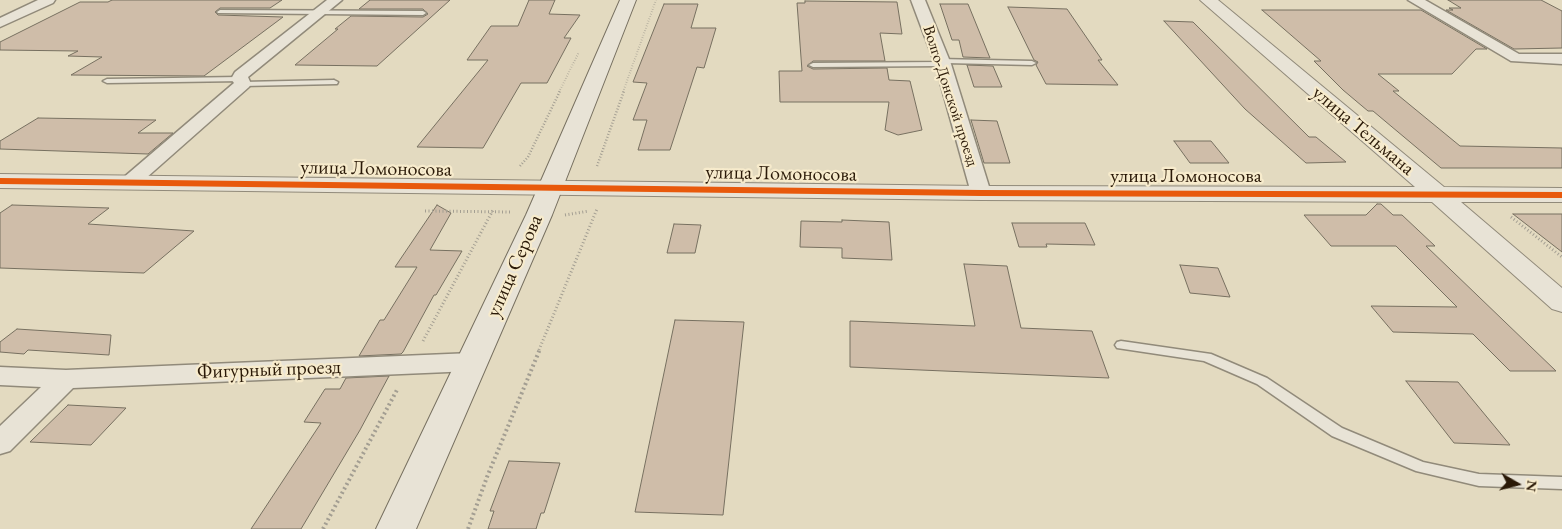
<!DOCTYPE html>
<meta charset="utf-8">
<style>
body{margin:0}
#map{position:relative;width:1562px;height:529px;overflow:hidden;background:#e3dac0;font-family:"EB Garamond",serif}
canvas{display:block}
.north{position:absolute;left:1492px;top:459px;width:50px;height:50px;-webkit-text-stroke:4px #f7ebcc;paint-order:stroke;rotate:98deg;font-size:14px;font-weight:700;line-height:20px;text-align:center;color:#2a1907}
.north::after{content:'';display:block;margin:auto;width:18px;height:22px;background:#2a1907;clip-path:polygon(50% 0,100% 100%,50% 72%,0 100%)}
</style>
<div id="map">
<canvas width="1562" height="529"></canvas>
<div class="north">N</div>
</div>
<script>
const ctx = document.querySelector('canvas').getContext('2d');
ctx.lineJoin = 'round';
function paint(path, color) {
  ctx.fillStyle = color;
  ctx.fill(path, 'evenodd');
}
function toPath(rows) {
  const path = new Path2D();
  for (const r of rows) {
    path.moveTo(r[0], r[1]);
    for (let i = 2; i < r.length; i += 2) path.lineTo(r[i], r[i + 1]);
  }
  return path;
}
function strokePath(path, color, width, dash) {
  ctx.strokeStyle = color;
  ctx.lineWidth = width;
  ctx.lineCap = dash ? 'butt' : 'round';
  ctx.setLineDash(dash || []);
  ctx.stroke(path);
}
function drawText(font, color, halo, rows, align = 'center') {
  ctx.font = font + ' "EB Garamond",serif';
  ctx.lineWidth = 4.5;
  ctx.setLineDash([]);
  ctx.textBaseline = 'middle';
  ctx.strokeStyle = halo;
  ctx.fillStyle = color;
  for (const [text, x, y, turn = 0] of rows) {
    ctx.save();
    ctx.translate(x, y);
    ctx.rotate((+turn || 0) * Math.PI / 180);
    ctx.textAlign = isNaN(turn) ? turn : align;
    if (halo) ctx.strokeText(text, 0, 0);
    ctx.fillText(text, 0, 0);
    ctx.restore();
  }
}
const building = toPath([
 [112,0,282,0,270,8,220,8,215,12,218,15,283,17,204,76,71,75,102,57,68,56,78,51,0,50,0,42,80,2,108,2,112,0],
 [370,0,450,0,377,66,295,65,338,29,335,29,351,16,423,17,428,14,423,9,359,9,370,0],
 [529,0,555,0,549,14,580,15,564,38,571,38,547,83,521,83,483,148,417,147,488,60,467,60,491,26,518,26,529,0],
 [1448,0,1541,0,1562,11,1562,48,1514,49,1446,10,1453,10,1449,8,1461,8,1448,0],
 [805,1,897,2,902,34,880,33,885,61,813,61,807,66,813,69,887,68,889,80,910,81,922,130,898,135,885,130,889,102,780,102,779,71,802,71,797,3,805,3,805,1],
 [664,4,698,4,691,28,716,28,704,68,697,67,670,150,638,150,647,120,633,120,647,83,633,82,664,4],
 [940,4,968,4,990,58,963,57,959,40,952,40,940,4],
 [1008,7,1067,9,1102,60,1098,60,1118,85,1046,84,1036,65,1038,62,1034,60,1008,7],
 [1262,10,1421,10,1487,49,1476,49,1452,74,1378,74,1399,91,1393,91,1460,146,1562,148,1562,168,1441,168,1373,111,1368,111,1343,90,1314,61,1321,61,1262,10],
 [1164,21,1193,22,1309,137,1316,137,1346,162,1306,163,1245,109,1164,21],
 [967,65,993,66,1002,87,974,87,967,65],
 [38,118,156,120,138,133,173,133,148,154,0,149,0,141,38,118],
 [971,120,997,121,1010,163,984,163,971,120],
 [1174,141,1211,141,1229,163,1190,163,1174,141],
 [1377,204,1381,204,1393,215,1402,215,1435,246,1426,246,1556,371,1510,371,1473,334,1393,332,1371,306,1457,307,1396,246,1331,246,1304,215,1366,215,1377,204],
 [12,205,109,208,88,224,194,231,144,273,0,268,0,213,12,205],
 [437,205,451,213,430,250,462,251,436,295,434,295,403,352,401,354,359,356,380,320,384,320,417,267,395,267,437,205],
 [1513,214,1562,214,1562,252,1513,214],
 [842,220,889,222,892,260,842,258,842,248,800,247,801,221,842,222,842,220],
 [1012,223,1085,223,1095,245,1046,244,1047,247,1019,247,1012,223],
 [674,224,701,225,695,253,667,253,674,224],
 [964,264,1007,266,1021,328,1092,331,1109,378,850,367,850,321,975,326,964,264],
 [1180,265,1218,268,1230,297,1190,293,1180,265],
 [675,320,744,322,723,515,635,512,675,320],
 [17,329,111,335,109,355,28,350,24,354,0,352,0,342,17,329],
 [389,376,360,430,301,529,251,529,321,423,304,422,325,389,340,389,346,378,389,376],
 [1406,381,1458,382,1510,445,1454,443,1406,381],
 [68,405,126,408,91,445,30,442,68,405],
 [509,461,560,463,544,513,541,513,536,529,488,529,494,511,490,511,509,461]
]);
paint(building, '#cfbda9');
strokePath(building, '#777060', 1);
const service = toPath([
 [220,10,423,11,426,13,423,15,218,13,217,12,220,10],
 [939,59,1032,61,1036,63,1032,65,946,63,943,66,813,67,809,65,813,63,939,62,939,59],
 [239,77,242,77,242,81,107,83,103,81,107,79,239,77],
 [334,80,338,82,337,84,243,86,239,84,243,82,334,80],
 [1121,341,1211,354,1267,378,1342,428,1423,462,1479,474,1562,477,1562,489,1479,486,1416,471,1332,436,1257,384,1204,361,1117,348,1115,345,1117,342,1121,341]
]);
const minor = toPath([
 [38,0,55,0,53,3,0,27,0,18,38,0],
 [327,0,342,0,248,77,251,84,249,87,137,186,130,188,123,186,120,182,123,178,234,83,231,79,235,72,327,0],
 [911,0,925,0,951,64,991,193,988,197,981,199,974,197,971,193,935,64,911,0],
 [1408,0,1425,0,1519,54,1562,54,1562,64,1511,61,1408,0],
 [472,353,481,356,485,362,481,368,472,371,73,388,10,451,0,454,0,426,41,387,0,385,0,367,66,370,472,353]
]);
const tertiary = toPath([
 [1200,0,1218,0,1444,187,1562,188,1562,202,1461,202,1562,288,1562,312,1552,309,1432,202,981,200,0,188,0,174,981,186,1415,187,1200,0]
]);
const secondary = toPath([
 [620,0,636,0,552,215,416,529,376,529,526,215,620,0]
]);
strokePath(service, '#918a7a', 3);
strokePath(minor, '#918a7a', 3);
strokePath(tertiary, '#918a7a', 2);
strokePath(secondary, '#777060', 2);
strokePath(toPath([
 [559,92,579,52],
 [623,92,656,0]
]), '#a39e92', 2, [0.5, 2]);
strokePath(toPath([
 [520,166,528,157,560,91],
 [597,166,624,91]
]), '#a39e92', 2.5, [1, 2]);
strokePath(toPath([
 [425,211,512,212],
 [565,215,589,211],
 [1511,217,1562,257],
 [423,341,493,210],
 [539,350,597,209]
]), '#a39e92', 3, [1, 2.5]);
strokePath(toPath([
 [323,529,398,388],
 [468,529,487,477,540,349]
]), '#a39e92', 4, [2, 3]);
paint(service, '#e8e3d6');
paint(minor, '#e8e3d6');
paint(tertiary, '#e8e3d6');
paint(secondary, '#e8e3d6');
strokePath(toPath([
 [0,181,981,193,1562,195]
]), '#e8590c', 6);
drawText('16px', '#2a1907', '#f7ebcc', [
 ["Волго-Донской проезд",950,96,72]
]);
drawText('20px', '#2a1907', '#f7ebcc', [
 ["улица Тельмана",1363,131,40],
 ["улица Ломоносова",376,169,1],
 ["улица Ломоносова",781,174,1],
 ["улица Ломоносова",1186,177],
 ["улица Серова",515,266,-66],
 ["Фигурный проезд",269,370,-2]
]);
</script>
